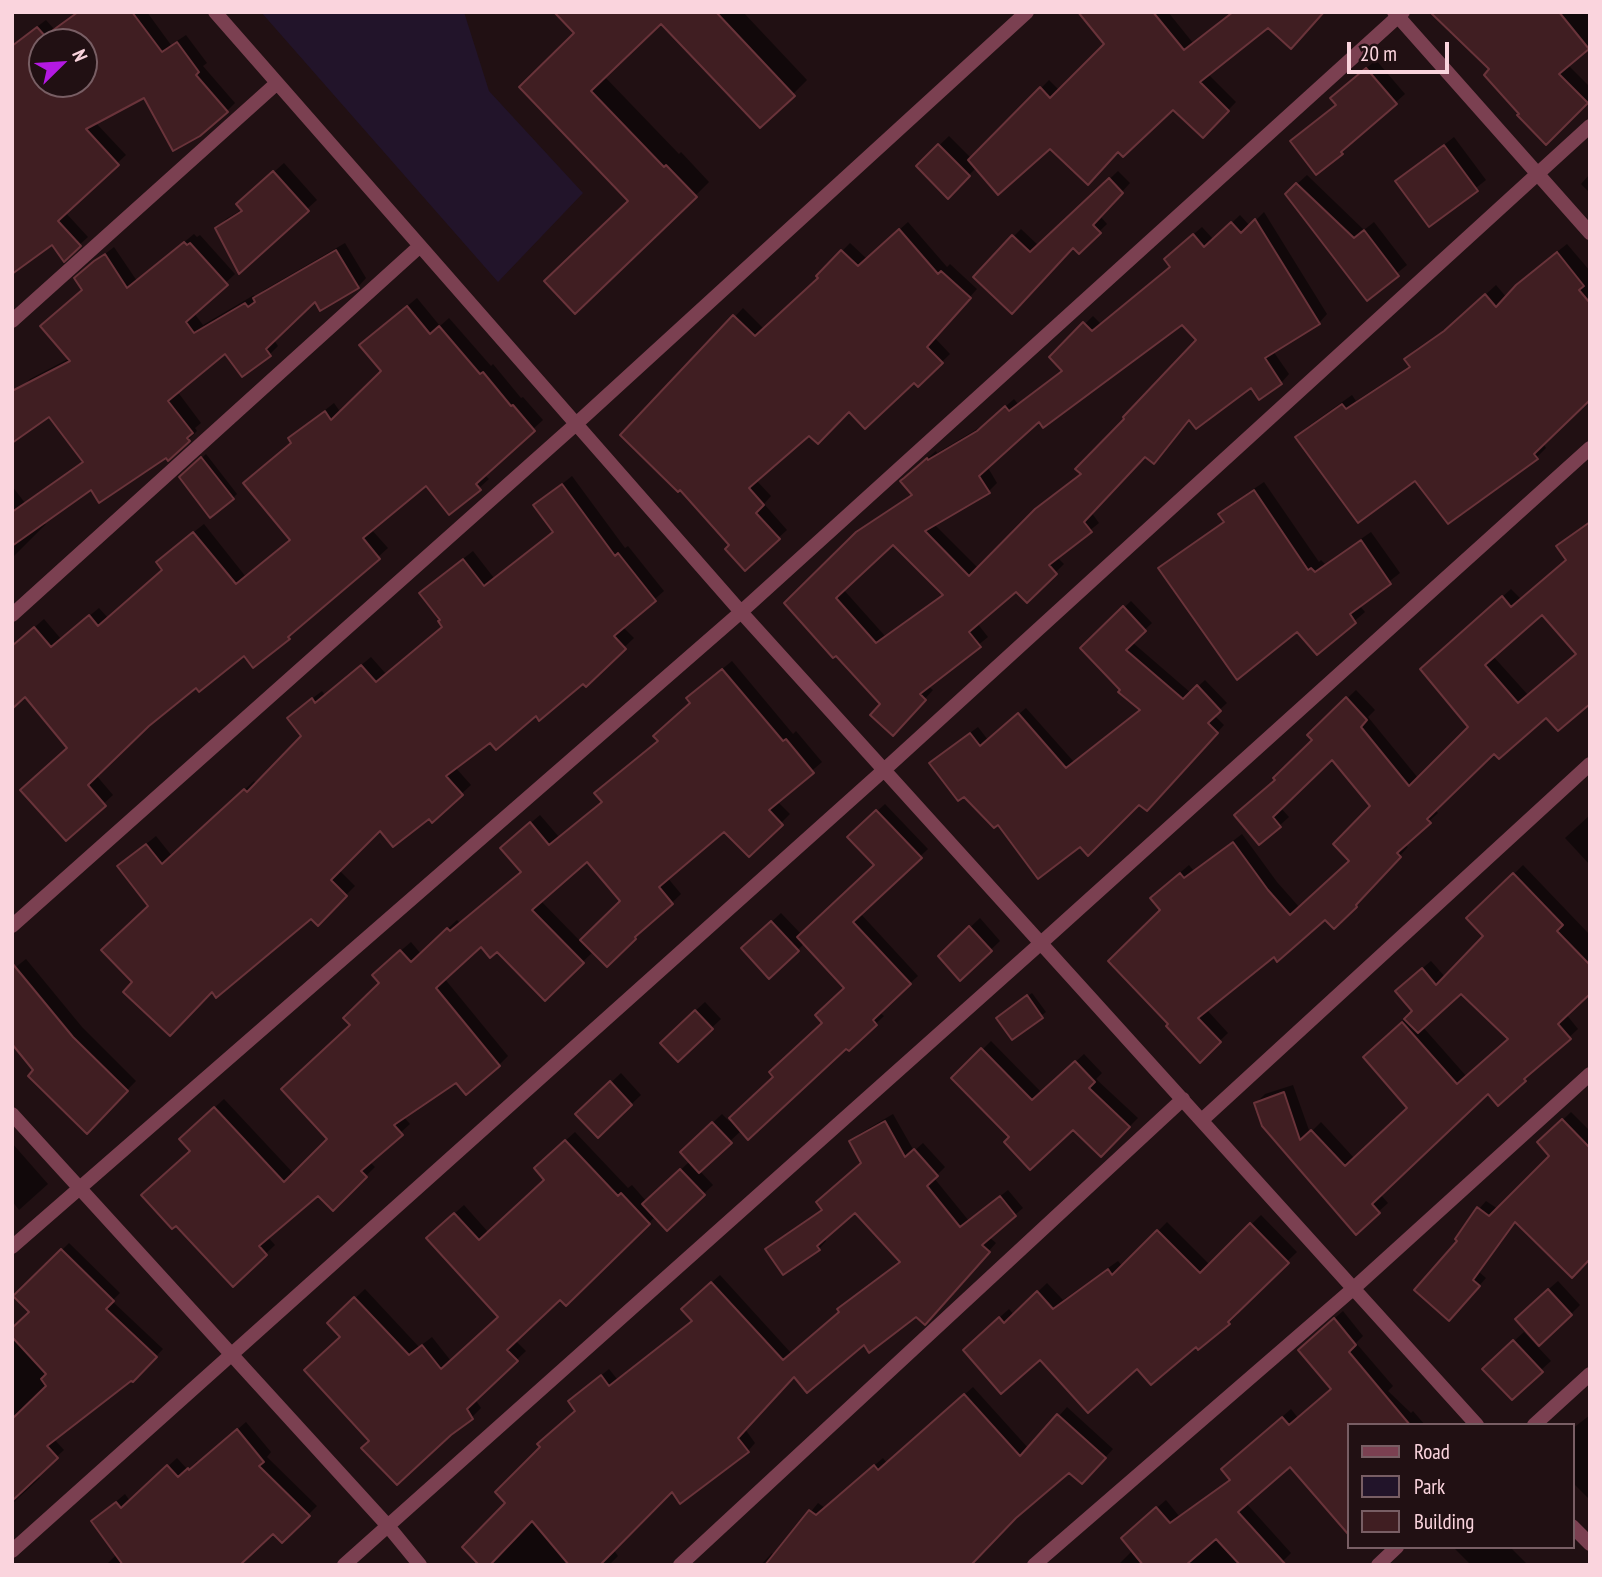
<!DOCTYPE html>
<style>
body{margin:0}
#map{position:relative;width:1602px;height:1577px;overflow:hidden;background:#211013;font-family:"PT Sans Narrow",sans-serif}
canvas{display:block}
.frame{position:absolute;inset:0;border:14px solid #fad4dd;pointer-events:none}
.legend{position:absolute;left:1347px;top:1423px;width:228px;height:126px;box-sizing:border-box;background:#211013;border:2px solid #785e64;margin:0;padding:9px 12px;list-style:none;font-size:21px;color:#fad4dd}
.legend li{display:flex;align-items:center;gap:14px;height:35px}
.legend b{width:35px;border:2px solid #785e64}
.north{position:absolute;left:28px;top:28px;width:70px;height:70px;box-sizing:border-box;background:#211013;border:2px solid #785e64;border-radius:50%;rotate:66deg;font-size:19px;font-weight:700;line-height:28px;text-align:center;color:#fad4dd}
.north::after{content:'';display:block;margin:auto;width:24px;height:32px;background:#b419e2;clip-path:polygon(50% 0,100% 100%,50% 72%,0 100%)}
.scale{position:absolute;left:1347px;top:42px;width:102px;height:32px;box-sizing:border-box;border:4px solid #fad4dd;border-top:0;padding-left:9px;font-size:21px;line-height:24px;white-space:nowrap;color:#fad4dd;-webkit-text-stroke:5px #211013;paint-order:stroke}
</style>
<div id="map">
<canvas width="1602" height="1577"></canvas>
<div class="frame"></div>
<ul class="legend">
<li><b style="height:9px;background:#7b4051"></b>Road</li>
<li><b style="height:19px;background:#22142a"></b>Park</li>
<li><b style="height:19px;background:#401e22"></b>Building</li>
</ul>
<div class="north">N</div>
<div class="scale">20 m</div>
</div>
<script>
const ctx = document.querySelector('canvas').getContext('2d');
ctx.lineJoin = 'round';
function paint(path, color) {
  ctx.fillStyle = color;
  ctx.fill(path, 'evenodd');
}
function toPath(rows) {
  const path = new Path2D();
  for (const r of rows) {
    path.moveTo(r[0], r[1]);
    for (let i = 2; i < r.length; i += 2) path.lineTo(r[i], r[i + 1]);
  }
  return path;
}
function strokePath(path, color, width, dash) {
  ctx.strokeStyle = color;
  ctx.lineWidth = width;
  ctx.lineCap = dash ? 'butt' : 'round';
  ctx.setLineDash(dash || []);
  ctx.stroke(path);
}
paint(toPath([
 [261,12,464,12,489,91,583,193,498,282]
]), '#22142a');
paint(toPath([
 [77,12,147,12,171,45,186,35,207,63,203,66,235,103,227,111,144,96,95,122,126,155,65,212,88,237,64,259,21,39,46,20,54,29],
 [42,42,84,42,84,84,42,84],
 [556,12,743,12,807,80,793,94,661,22,604,76,679,154,681,152,709,182,695,196,630,201,521,87,577,33],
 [1088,12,1168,12,1193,43,1233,12,1323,12,1268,26,1208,74,1236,102,1203,136,1173,108,1119,150,1050,146,977,167,948,196,918,166,949,136,972,159,1049,80,1060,91,1106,44],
 [1445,12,1590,12,1590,45,1567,64,1590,87,1590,99,1546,142,1521,114,1492,69],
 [1376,60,1405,94,1395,103,1350,142,1351,144,1342,153,1292,142,1338,104,1342,89],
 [1454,137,1486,180,1429,225,1397,182],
 [284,163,317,200,307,209,217,229,226,219,243,209,248,195],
 [1118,171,1130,183,1100,216,1107,224,1079,251,1073,246,1012,311,1013,237,1021,229,1039,246],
 [1307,175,1364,230,1374,222,1407,265,1367,298,1296,185],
 [1589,175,1590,175,1590,193,1581,184],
 [1264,212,1327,314,1319,323,1273,351,1289,374,1281,383,1251,385,1190,418,1154,462,1146,455,1091,512,1099,523,1057,557,1064,564,1027,601,1016,589,977,623,988,637,928,686,933,690,901,725,786,603,867,524,913,494,914,470,936,451,937,453,987,423,1014,399,1018,404,1064,370,1051,357,1093,316,1101,324,1172,266,1174,251,1202,227,1214,240,1240,215,1250,226],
 [1182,322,1198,340,1082,473,1046,501,979,569,934,524,989,491,997,483,987,466,1039,419],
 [893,543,944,594,885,636,843,589],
 [908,222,947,267,950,264,977,289,934,337,950,354,918,385,914,381,849,410,810,434,756,480,771,496,764,504,787,530,745,568,732,545,680,488,623,435,743,308,764,329,820,278,818,276,850,243,867,259],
 [194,234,197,237,200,235,235,274,194,313,203,325,254,295,256,298,264,290,345,243,366,278,358,287,316,300,274,340,278,346,269,355,225,351,177,391,201,423,195,428,197,431,188,440,166,456,91,488,43,522,46,524,12,558,12,486,25,503,84,461,49,414,21,388,30,379,70,358,84,289,86,269,114,247,137,281],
 [1567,244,1590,271,1588,280,1590,282,1590,398,1543,443,1546,448,1536,458,1416,479,1298,437,1307,427,1352,395,1356,401,1411,365,1406,359,1416,349,1456,322,1496,285,1507,298,1528,275],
 [417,298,440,326,449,318,491,366,493,364,521,398,523,397,543,420,484,474,489,479,479,488,427,483,371,529,388,548,288,638,245,654,196,685,148,724,96,775,113,795,66,839,69,747,12,647,44,619,61,639,99,608,108,618,164,569,167,553,204,524,246,577,292,540,293,442,290,438,334,403,341,413,383,371,371,336],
 [206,454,237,494,233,498,182,477],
 [572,476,625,548,628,546,664,591,623,627,634,638,586,684,584,681,536,714,490,741,455,767,471,785,432,821,429,817,380,828,339,870,355,886,318,923,311,917,213,990,135,982,150,906,119,866,156,836,172,856,254,781,257,784,304,736,299,709,322,691,325,695,371,657,386,674,444,627,430,585,473,551,494,578,555,531,536,505],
 [1264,482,1319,562,1321,560,1325,564,1371,532,1400,573,1359,605,1365,612,1317,653,1298,629,1161,568,1169,560,1169,563,1232,519,1221,515,1230,505],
 [1590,521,1590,702,1546,715,1494,752,1434,809,1438,813,1404,844,1408,847,1363,896,1365,897,1334,926,1325,917,1206,1009,1228,1033,1200,1060,1163,910,1161,889,1189,865,1194,871,1242,834,1277,882,1300,908,1352,860,1372,806,1332,758,1280,807,1289,817,1260,843,1277,780,1314,740,1309,735,1356,690,1375,710,1368,717,1418,778,1470,727,1431,661,1511,589,1521,599,1568,559,1559,547],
 [1542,612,1577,653,1528,695,1493,656],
 [1131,601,1152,623,1132,642,1191,693,1205,680,1227,703,1214,715,1224,725,1154,802,1139,802,1080,845,998,822,939,756,978,727,988,740,1026,708,1074,762,1142,709,1082,648],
 [732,661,793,734,796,731,822,762,777,801,790,814,749,855,725,830,667,877,681,894,607,965,594,951,545,998,497,949,481,944,444,978,508,1056,499,1065,456,1081,403,1116,410,1124,369,1161,375,1167,333,1209,318,1194,267,1236,275,1245,233,1285,192,1150,190,1130,224,1099,295,1175,330,1139,352,1025,381,983,383,966,411,942,421,954,457,920,460,923,522,871,512,839,540,815,559,837,603,801,692,703,698,689],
 [587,860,622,901,580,941,540,900],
 [885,804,928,849,860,913,918,976,879,1012,884,1016,849,1049,846,1046,742,1130,699,1170,713,1185,667,1229,656,1216,566,1303,561,1297,515,1340,526,1351,475,1399,481,1408,472,1417,450,1434,371,1440,342,1336,329,1323,365,1289,419,1347,432,1337,451,1361,500,1316,437,1229,464,1205,489,1233,546,1179,545,1159,575,1132,628,1188,632,1185,647,1202,690,1161,682,1152,722,1114,729,1121,775,1077,824,1022,846,988,805,943,770,976,753,939,781,913,802,935,876,865,849,837],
 [1590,815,1590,865,1565,838],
 [1523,865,1590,935,1590,991,1566,1014,1578,1029,1498,1103,1488,1092,1380,1194,1388,1203,1356,1232,1256,1103,1265,1094,1293,1085,1310,1133,1321,1122,1355,1159,1410,1108,1374,1048,1414,1011,1406,982,1431,961,1446,978,1485,936,1469,918],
 [1461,992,1510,1038,1467,1077,1422,1026],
 [980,918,1000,941,961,978,940,956],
 [26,959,82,1027,136,1081,87,1131,36,1070,12,970],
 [1032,993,1046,1012,1013,1037,1003,1014],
 [705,1002,721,1019,678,1060,671,1033],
 [991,1041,1042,1093,1084,1054,1102,1073,1096,1079,1138,1118,1101,1155,1073,1128,1011,1137,954,1078],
 [621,1073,641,1095,598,1136,578,1114],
 [1571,1112,1590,1131,1590,1215,1516,1221,1479,1272,1486,1278,1457,1311,1460,1240,1479,1209,1486,1201,1498,1209,1551,1156,1539,1143],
 [893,1114,914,1151,923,1143,945,1167,934,1178,969,1221,1008,1190,1023,1208,989,1237,996,1243,932,1315,916,1315,864,1343,794,1375,745,1429,755,1443,748,1451,672,1489,613,1549,618,1556,609,1565,482,1565,507,1503,577,1410,570,1401,609,1369,617,1379,693,1320,691,1301,720,1275,791,1353,841,1312,839,1309,847,1301,901,1261,856,1210,824,1238,826,1241,819,1249,767,1249,823,1209,863,1162,851,1142,859,1134],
 [12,1143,48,1184,19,1210,12,1201],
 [1261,1215,1297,1252,1236,1311,1238,1314,1229,1323,1199,1348,1196,1345,1137,1366,1040,1358,974,1340,1009,1309,1014,1315,1047,1283,1063,1300,1118,1261,1123,1267,1167,1222,1210,1265],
 [69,1243,120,1293,112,1301,163,1349,133,1380,131,1378,54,1439,64,1450,37,1475,40,1478,12,1504,12,1329,32,1311,16,1296],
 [1558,1281,1580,1305,1571,1314,1526,1309],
 [1343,1311,1363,1336,1356,1343,1393,1386,1388,1391,1411,1413,1413,1411,1425,1425,1348,1425,1348,1531,1290,1465,1246,1503,1291,1553,1279,1565,1118,1565,1133,1550,1131,1530,1166,1500,1179,1516,1232,1478,1232,1461,1291,1409,1298,1418,1333,1388,1308,1341],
 [1524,1332,1551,1361,1541,1370,1494,1359],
 [973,1387,1029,1449,1067,1407,1113,1449,1090,1474,1069,1470,797,1565,761,1565,772,1553,775,1556,818,1503,825,1508,883,1458,887,1463],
 [1590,1415,1590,1500,1572,1482,1572,1429],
 [246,1422,271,1452,267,1457,317,1506,282,1541,273,1531,237,1565,106,1565,116,1555,93,1521,125,1494,130,1501,177,1458,188,1470,197,1461,199,1463],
 [1457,1547,1510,1547,1528,1565,1471,1565,1455,1549]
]), '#0007');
const building = toPath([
 [78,12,132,12,162,52,177,42,199,72,196,75,228,112,200,136,173,151,144,98,86,129,119,165,58,221,81,246,64,262,52,245,12,274,12,46,37,27,45,36,78,12],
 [42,42,84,42,84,84,42,84,42,42],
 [554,12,716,12,795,96,760,128,661,24,591,91,664,167,666,165,697,197,575,314,544,281,628,201,519,87,574,33,554,12],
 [1078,12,1153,12,1184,50,1233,12,1324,12,1291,49,1268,28,1200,82,1229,111,1203,138,1173,110,1123,157,1118,152,1088,185,1050,149,998,195,968,160,1040,87,1050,98,1104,44,1078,12],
 [1430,12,1559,12,1589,49,1559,74,1588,103,1546,145,1517,115,1519,114,1484,75,1489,69,1430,12],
 [1366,68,1397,104,1341,152,1343,154,1316,175,1290,141,1336,105,1330,98,1366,68],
 [938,144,970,176,948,199,916,166,938,144],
 [1444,145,1478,191,1429,227,1395,181,1444,145],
 [273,171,309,211,239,274,215,228,242,211,236,204,273,171],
 [1109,178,1123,193,1093,225,1101,233,1079,254,1073,248,1012,314,973,277,1012,235,1030,252,1109,178],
 [1296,183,1354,238,1364,230,1399,276,1367,301,1285,194,1296,183],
 [1255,219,1320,324,1265,358,1282,384,1259,400,1251,388,1196,429,1189,420,1154,464,1145,457,1084,522,1092,532,1049,565,1057,574,1027,603,1016,592,969,632,981,647,920,694,926,700,893,736,870,715,880,704,836,656,833,658,784,603,856,532,912,495,900,481,904,478,927,458,928,460,977,431,1005,406,1009,411,1062,371,1049,357,1083,322,1092,331,1170,267,1164,259,1193,234,1204,247,1231,222,1241,233,1255,219],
 [1182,325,1196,340,1123,417,1124,419,1075,469,1081,474,1035,509,969,576,925,531,990,493,979,476,1039,422,1043,428,1182,325],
 [893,545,943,595,876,643,836,598,893,545],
 [899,229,938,274,941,271,971,298,927,347,943,363,918,387,914,383,865,429,849,412,818,444,809,436,749,488,764,505,756,513,780,539,745,571,725,549,729,545,680,490,678,492,620,435,733,315,755,336,818,278,816,276,841,250,858,266,899,229],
 [184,242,187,245,190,243,228,285,186,322,194,333,245,303,248,307,255,302,253,298,336,250,359,288,320,311,315,302,266,349,271,356,242,377,225,354,168,401,193,433,187,438,190,441,168,461,166,458,99,503,91,490,12,546,12,512,83,462,49,417,12,443,12,391,70,361,40,326,82,290,74,278,94,261,105,254,127,288,184,242],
 [1557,252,1584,286,1579,290,1590,303,1590,400,1534,454,1538,459,1448,524,1415,481,1358,523,1295,437,1342,404,1346,409,1410,367,1404,359,1444,331,1485,294,1496,307,1516,285,1557,252],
 [407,306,430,334,439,326,480,374,483,372,511,406,513,405,535,431,476,484,481,490,449,515,426,486,363,538,380,559,288,637,290,639,253,668,244,656,199,692,196,688,149,726,88,785,106,806,66,841,20,790,67,748,25,697,12,709,12,646,34,627,51,647,89,615,98,626,162,570,156,562,193,532,236,584,290,540,243,483,291,443,288,438,325,411,331,420,381,371,359,345,407,306],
 [201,457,234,499,210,518,179,477,201,457],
 [562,484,615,556,618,553,656,601,614,636,626,649,586,687,583,684,539,721,536,716,496,750,490,743,446,776,463,795,432,823,429,819,393,847,380,831,331,880,347,896,318,926,311,919,216,998,212,992,170,1036,123,992,132,982,101,950,148,906,117,866,146,844,162,864,244,789,247,792,301,736,287,718,312,698,315,703,361,665,376,682,442,627,438,621,440,620,419,593,463,559,484,586,553,532,533,505,562,484],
 [1254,490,1308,570,1311,568,1315,572,1361,540,1391,584,1350,614,1356,623,1317,655,1297,632,1237,680,1158,568,1224,522,1218,514,1254,490],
 [1590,522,1590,704,1558,731,1546,718,1499,759,1494,754,1427,819,1431,823,1397,853,1401,857,1356,905,1357,907,1334,929,1325,920,1277,962,1274,957,1198,1018,1221,1042,1200,1063,1166,1026,1168,1024,1108,961,1160,910,1150,898,1180,873,1184,878,1233,842,1268,890,1290,915,1349,861,1333,844,1370,806,1332,760,1273,817,1281,827,1259,845,1234,815,1275,780,1273,778,1312,740,1307,735,1346,697,1367,720,1361,727,1409,786,1468,727,1420,669,1502,596,1511,607,1566,560,1556,546,1590,522],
 [1542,615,1576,654,1518,703,1485,665,1542,615],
 [1123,606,1146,631,1126,650,1183,699,1197,685,1221,711,1208,723,1218,733,1147,811,1139,805,1088,856,1080,847,1038,879,998,825,994,828,964,797,958,801,929,763,970,733,980,746,1018,713,1066,768,1140,710,1118,692,1120,690,1080,648,1123,606],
 [722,669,783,741,786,739,814,773,769,810,783,825,749,857,724,832,659,887,673,904,635,937,636,939,607,967,580,940,620,901,587,862,532,910,584,963,545,1001,497,952,490,958,481,947,436,988,500,1066,466,1095,456,1083,394,1125,403,1135,361,1171,367,1177,333,1211,318,1196,259,1246,267,1255,233,1287,176,1226,172,1229,141,1195,190,1151,179,1139,214,1107,284,1182,327,1139,281,1089,350,1025,343,1018,379,983,372,975,400,950,411,962,447,928,450,931,521,872,500,848,530,822,549,845,602,802,594,793,658,741,653,736,690,703,686,698,722,669],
 [876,810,922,858,853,922,911,984,873,1020,877,1025,849,1051,846,1049,748,1140,729,1118,773,1077,769,1072,822,1023,815,1015,844,988,797,937,874,865,847,837,876,810],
 [1513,873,1563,925,1557,931,1590,965,1590,994,1558,1024,1571,1039,1524,1079,1526,1081,1498,1106,1488,1094,1372,1204,1380,1213,1356,1235,1262,1126,1254,1103,1284,1092,1300,1140,1311,1130,1345,1166,1407,1108,1363,1057,1402,1022,1457,1084,1508,1039,1461,994,1418,1033,1404,1019,1412,1011,1395,991,1422,968,1436,985,1483,936,1466,918,1513,873],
 [771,921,799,951,769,979,741,948,771,921],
 [969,926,992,951,960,981,938,956,969,926],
 [12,963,73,1037,128,1091,87,1134,28,1076,33,1070,12,1044,12,963],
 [1027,995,1043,1018,1012,1040,996,1018,1027,995],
 [695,1010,713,1029,678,1062,660,1043,695,1010],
 [981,1048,1032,1100,1075,1061,1095,1082,1089,1088,1130,1127,1101,1157,1073,1130,1030,1170,1004,1142,1009,1137,951,1078,981,1048],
 [610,1081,632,1105,598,1138,575,1114,610,1081],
 [1562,1119,1590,1148,1590,1259,1572,1278,1515,1222,1473,1280,1480,1286,1449,1321,1414,1290,1457,1241,1455,1239,1477,1207,1489,1216,1549,1156,1537,1142,1562,1119],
 [885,1121,905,1157,914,1149,938,1176,927,1186,960,1227,1000,1196,1016,1216,982,1245,990,1252,925,1325,916,1317,869,1353,864,1345,807,1393,794,1377,738,1438,749,1452,680,1504,672,1492,600,1565,569,1565,532,1521,490,1565,479,1565,462,1547,505,1503,495,1492,540,1447,537,1444,575,1411,568,1401,601,1375,609,1386,692,1321,681,1309,711,1282,783,1360,839,1312,837,1309,900,1262,855,1213,817,1246,820,1250,783,1275,765,1249,822,1210,816,1202,861,1163,849,1141,885,1121],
 [712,1122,732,1143,699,1173,680,1152,712,1122],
 [565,1140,618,1196,621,1193,650,1224,566,1306,560,1300,507,1350,518,1361,467,1409,473,1419,451,1435,397,1485,361,1448,369,1441,304,1370,340,1337,327,1323,354,1297,409,1355,422,1345,441,1369,498,1317,426,1238,454,1213,479,1240,544,1180,534,1168,565,1140],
 [680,1169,705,1195,667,1231,642,1204,680,1169],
 [1250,1223,1289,1263,1228,1322,1230,1324,1198,1350,1196,1347,1151,1385,1137,1369,1088,1413,1040,1360,1001,1394,963,1350,999,1317,1004,1323,1037,1291,1053,1309,1108,1269,1112,1275,1157,1230,1200,1273,1250,1223],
 [61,1249,114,1301,106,1309,157,1357,133,1382,131,1381,47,1446,58,1458,12,1501,12,1419,46,1386,41,1379,46,1374,12,1337,12,1328,29,1312,13,1296,61,1249],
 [1548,1289,1572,1315,1539,1346,1515,1319,1548,1289],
 [1334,1318,1356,1345,1349,1352,1410,1425,1348,1425,1348,1534,1290,1467,1238,1512,1286,1565,1240,1565,1216,1539,1186,1565,1143,1565,1121,1538,1156,1507,1170,1523,1230,1480,1221,1469,1282,1417,1289,1425,1331,1389,1298,1350,1334,1318],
 [1513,1340,1543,1372,1512,1400,1482,1369,1513,1340],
 [964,1394,1020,1456,1057,1414,1106,1458,1082,1484,1069,1473,1016,1518,971,1565,765,1565,809,1510,816,1515,874,1465,878,1470,964,1394],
 [237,1429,264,1462,259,1466,310,1516,282,1543,273,1534,240,1565,123,1565,91,1521,116,1502,121,1508,167,1465,178,1477,188,1468,189,1470,237,1429]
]);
paint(building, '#401e22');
strokePath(building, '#69333a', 2);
strokePath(toPath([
 [215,12,741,612,1477,1425],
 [1394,12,1590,233],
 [12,321,277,83],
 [12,615,420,246],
 [12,926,576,424,1027,12],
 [12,1114,388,1526,420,1565],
 [1202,1120,1590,764],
 [12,1247,741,612,1403,12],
 [1534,1425,1590,1374],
 [1572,1526,1590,1544],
 [12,1551,884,770,1590,126],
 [344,1565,1041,943,1590,448],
 [680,1565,1183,1099],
 [1034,1565,1354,1288,1590,1074],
 [1378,1565,1397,1547]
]), '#7b4051', 14);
</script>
